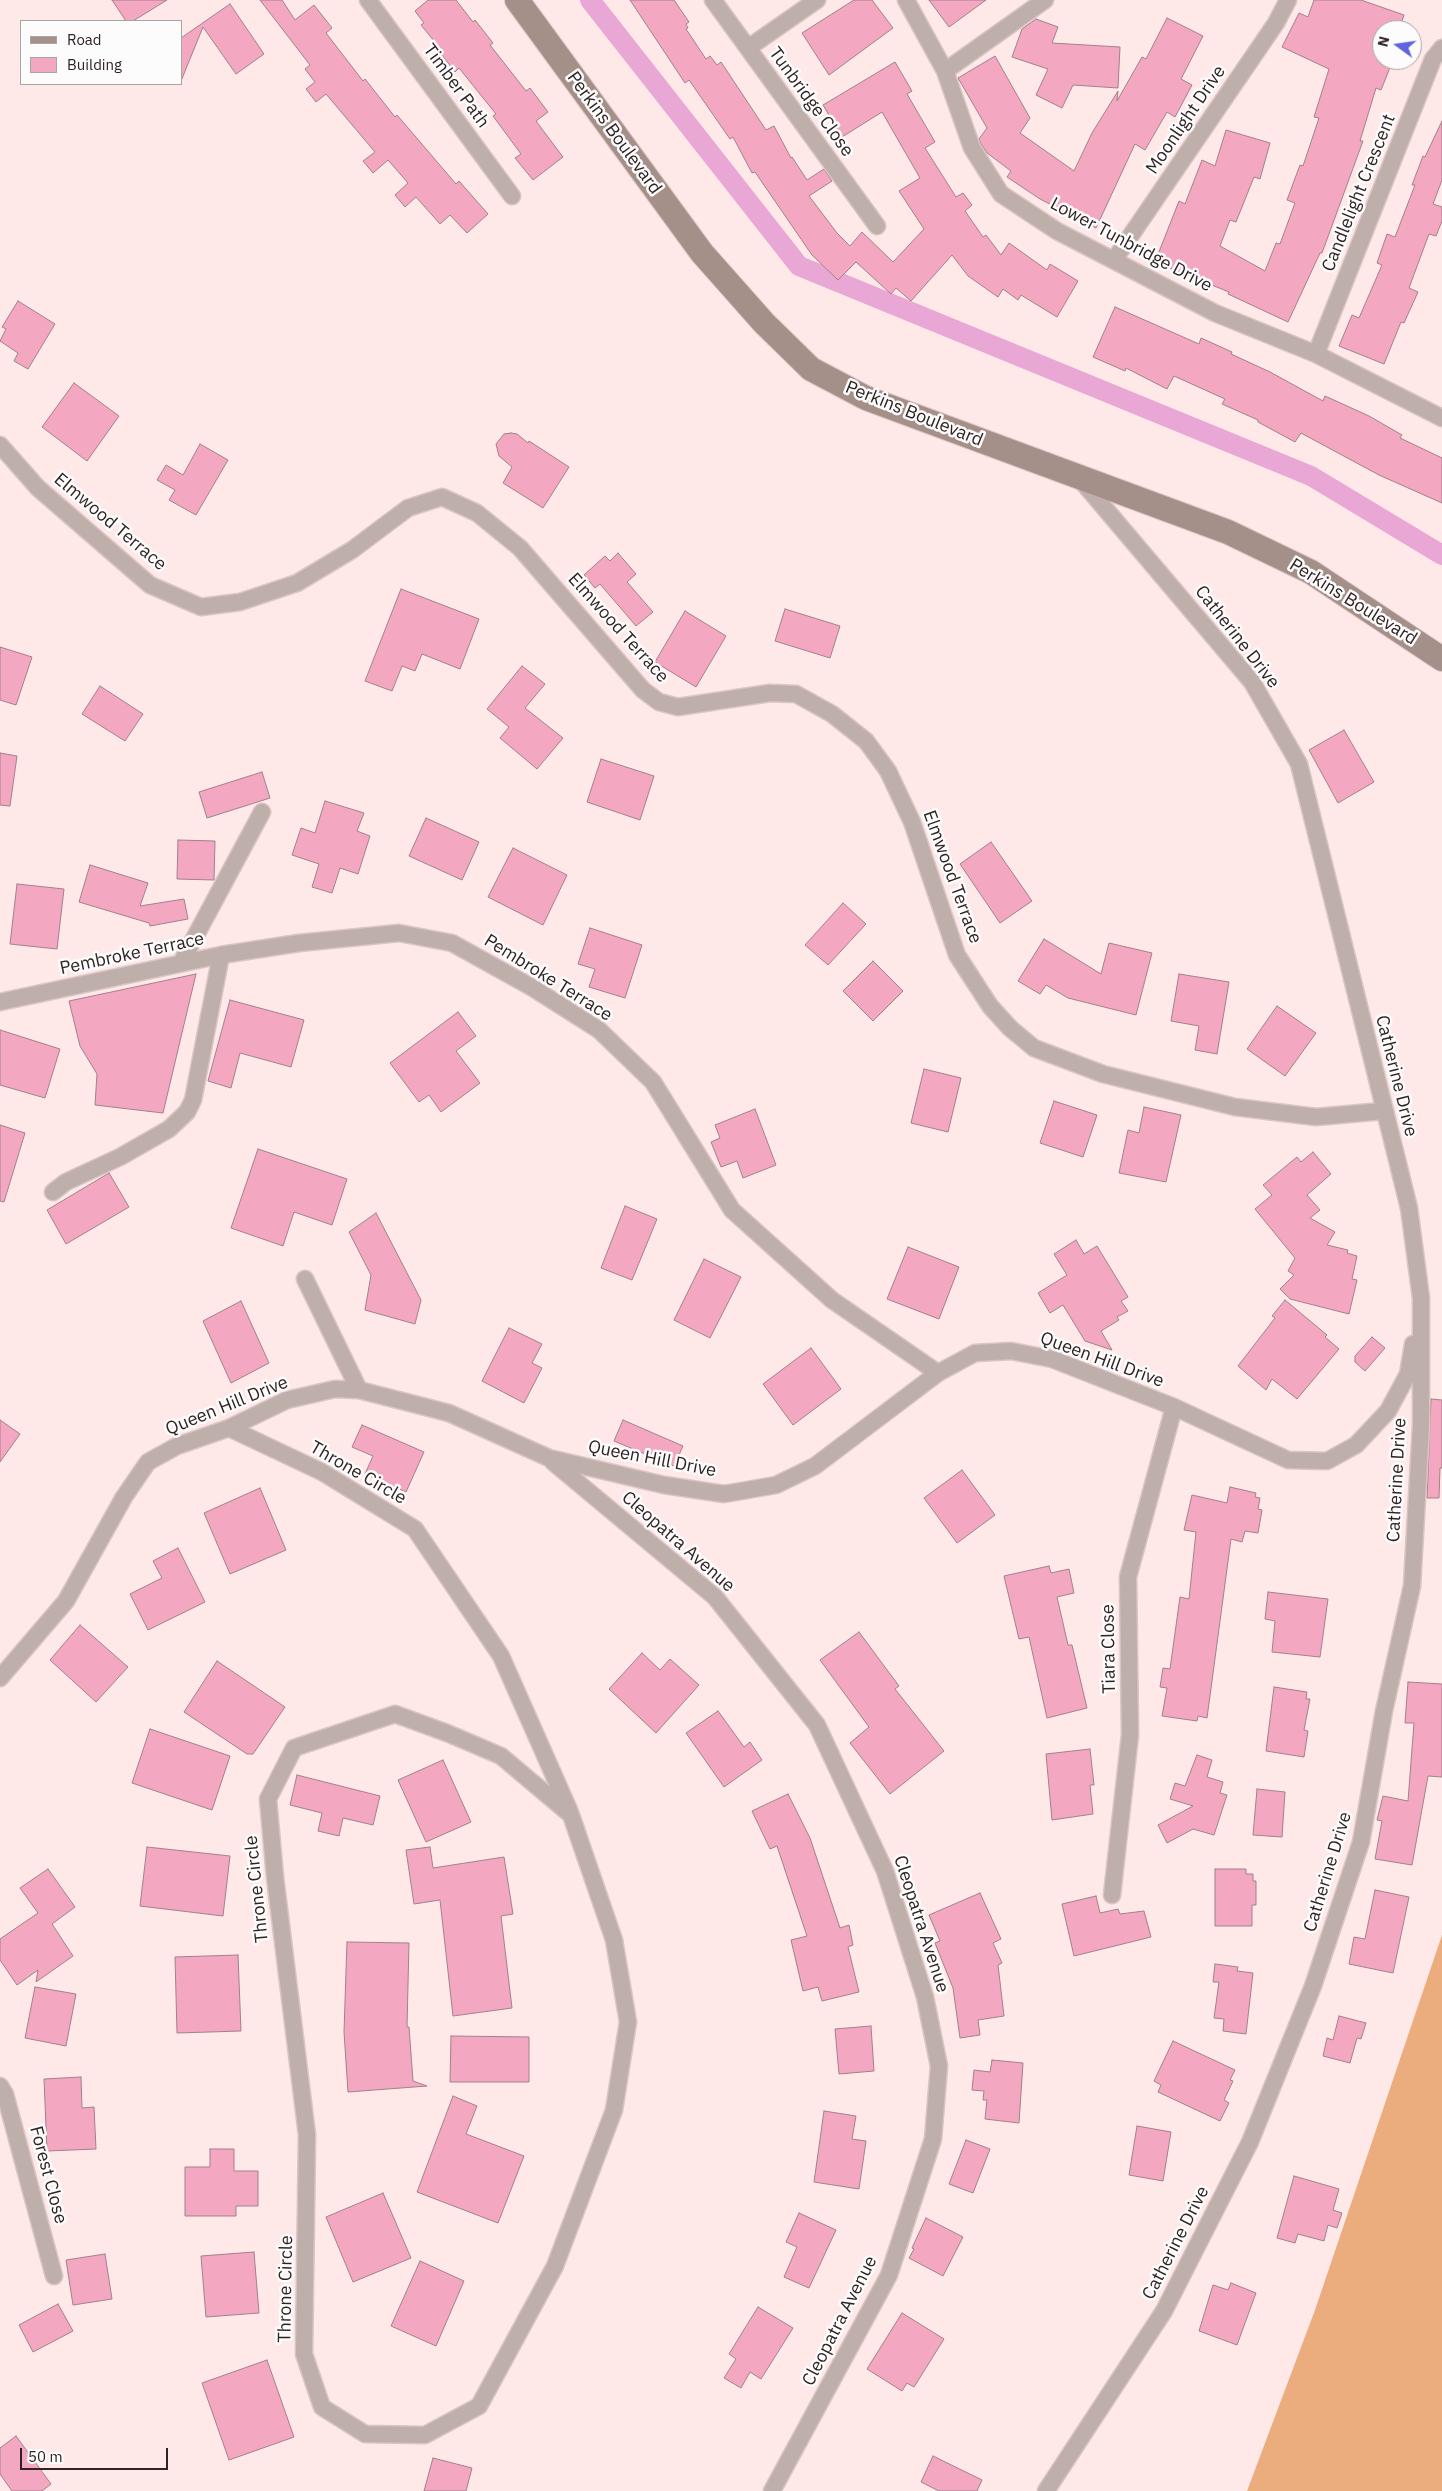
<!DOCTYPE html>
<style>
body{margin:0}
#map{position:relative;width:1442px;height:2491px;overflow:hidden;background:#ffe8e8;font-family:"IBM Plex Sans",sans-serif}
canvas{display:block}
.legend{position:absolute;left:20px;top:20px;width:162px;height:65px;box-sizing:border-box;background:#fcfcfc;border:1px solid #aaa5a5;margin:0;padding:6px 9px;list-style:none;font-size:15px;color:#2f2222}
.legend li{display:flex;align-items:center;gap:10px;height:25px}
.legend b{width:25px;border:1px solid #aaa5a5}
.north{position:absolute;left:1372px;top:20px;width:50px;height:50px;box-sizing:border-box;background:#fcfcfc;border:1px solid #aaa5a5;border-radius:50%;rotate:284deg;font-size:14px;font-weight:700;line-height:20px;text-align:center;color:#2f2222}
.north::after{content:'';display:block;margin:auto;width:18px;height:22px;background:#6165dd;clip-path:polygon(50% 0,100% 100%,50% 72%,0 100%)}
.scale{position:absolute;left:20px;top:2448px;width:148px;height:22px;box-sizing:border-box;border:2px solid #2f2222;border-top:0;padding-left:6px;font-size:15px;line-height:18px;white-space:nowrap;color:#2f2222;-webkit-text-stroke:4px #fcfcfc;paint-order:stroke}
</style>
<div id="map">
<canvas width="1442" height="2491"></canvas>
<ul class="legend">
<li><b style="height:6px;background:#a58f89"></b>Road</li>
<li><b style="height:14px;background:#f4a7c1"></b>Building</li>
</ul>
<div class="north">N</div>
<div class="scale">50 m</div>
</div>
<script>
const ctx = document.querySelector('canvas').getContext('2d');
ctx.lineJoin = 'round';
function paint(path, color) {
  ctx.fillStyle = color;
  ctx.fill(path, 'evenodd');
}
function toPath(rows) {
  const path = new Path2D();
  for (const r of rows) {
    path.moveTo(r[0], r[1]);
    for (let i = 2; i < r.length; i += 2) path.lineTo(r[i], r[i + 1]);
  }
  return path;
}
function strokePath(path, color, width, dash) {
  ctx.strokeStyle = color;
  ctx.lineWidth = width;
  ctx.lineCap = dash ? 'butt' : 'round';
  ctx.setLineDash(dash || []);
  ctx.stroke(path);
}
function drawText(font, color, halo, rows, align = 'center') {
  ctx.font = font + ' "IBM Plex Sans",sans-serif';
  ctx.lineWidth = 5;
  ctx.setLineDash([]);
  ctx.textBaseline = 'middle';
  ctx.strokeStyle = halo;
  ctx.fillStyle = color;
  for (const [text, x, y, turn = 0] of rows) {
    ctx.save();
    ctx.translate(x, y);
    ctx.rotate((+turn || 0) * Math.PI / 180);
    ctx.textAlign = isNaN(turn) ? turn : align;
    if (halo) ctx.strokeText(text, 0, 0);
    ctx.fillText(text, 0, 0);
    ctx.restore();
  }
}
paint(toPath([
 [1442,1935,1442,2491,1247,2491,1315,2310]
]), '#ecad7e');
strokePath(toPath([
 [590,0,799,266,1311,476,1442,555]
]), '#e8a7d5', 20);
const building = toPath([
 [112,0,167,0,133,21,126,21,112,0],
 [260,0,282,0,295,20,314,5,332,28,326,33,363,81,365,79,395,117,397,115,456,184,459,181,488,214,467,233,450,215,440,224,416,197,405,207,395,195,408,183,388,160,373,173,363,161,375,152,326,94,316,102,306,89,315,82,305,69,310,65,260,0],
 [428,0,456,0,473,22,475,20,493,43,490,45,526,91,530,88,548,112,536,121,563,157,533,180,515,158,521,154,493,116,496,114,459,68,455,72,437,49,439,47,421,25,424,23,415,11,428,0],
 [630,0,674,0,689,22,686,24,688,28,686,29,706,59,710,56,717,65,721,62,766,130,774,126,791,158,792,157,807,180,824,169,832,181,809,196,837,233,850,246,862,232,893,262,924,229,899,191,920,178,882,112,842,137,823,105,895,62,912,91,907,94,935,142,925,148,956,197,963,193,972,205,965,211,983,237,986,235,1001,255,1009,243,1047,270,1050,264,1078,281,1057,317,1021,295,1018,300,1003,289,998,297,968,276,952,255,911,301,896,288,891,294,856,262,838,280,812,255,755,172,752,173,733,137,730,139,689,80,685,83,630,0],
 [854,0,872,0,893,28,829,75,802,33,854,0],
 [929,0,986,0,949,27,929,0],
 [1314,0,1361,0,1404,15,1399,30,1382,30,1382,60,1393,60,1381,90,1376,88,1360,141,1363,141,1322,253,1320,253,1288,322,1228,294,1229,292,1155,262,1179,201,1185,204,1202,160,1215,166,1226,130,1270,143,1260,179,1254,177,1236,222,1230,220,1220,246,1265,271,1276,243,1280,244,1295,203,1287,200,1300,165,1303,166,1319,118,1314,117,1329,69,1282,47,1299,13,1308,17,1314,0],
 [230,4,264,54,236,74,203,27,181,81,181,38,230,4],
 [1167,18,1203,36,1181,79,1192,85,1175,117,1167,112,1145,150,1135,144,1096,228,1040,199,1007,177,1011,171,987,153,981,144,979,139,987,128,958,78,995,56,1030,118,1020,133,1074,171,1092,133,1118,91,1117,101,1142,57,1146,59,1167,18],
 [1036,19,1058,27,1052,43,1120,47,1118,88,1073,85,1062,108,1036,95,1048,69,1012,57,1022,29,1036,19],
 [1442,121,1442,180,1433,204,1442,207,1442,221,1436,236,1429,234,1409,288,1418,292,1404,323,1401,322,1384,364,1339,346,1352,315,1359,318,1382,265,1377,263,1387,234,1395,237,1415,185,1412,185,1423,156,1425,157,1442,121],
 [18,301,55,324,28,369,14,361,18,353,0,341,6,329,2,327,18,301],
 [1115,307,1199,344,1201,338,1232,352,1231,354,1270,372,1323,401,1325,396,1369,416,1402,435,1400,438,1442,458,1442,503,1379,475,1301,433,1295,442,1258,422,1258,420,1222,404,1225,399,1174,376,1167,389,1126,368,1125,371,1093,357,1115,307],
 [74,383,119,416,87,461,42,427,74,383],
 [511,433,517,434,528,443,529,441,569,467,543,508,503,483,512,467,499,456,496,444,504,434,511,433],
 [200,444,228,460,196,515,169,500,175,490,157,480,166,465,183,475,200,444],
 [618,553,636,574,627,582,653,612,636,626,600,584,595,588,584,575,605,556,610,561,618,553],
 [401,589,479,619,460,669,422,654,415,671,402,666,392,691,365,681,401,589],
 [785,609,840,626,830,658,775,641,785,609],
 [685,611,726,636,696,687,655,662,685,611],
 [0,647,32,657,16,705,0,700,0,647],
 [522,666,545,684,525,708,563,738,537,769,500,738,509,727,487,709,522,666],
 [100,686,143,714,125,741,82,714,100,686],
 [1344,730,1374,782,1338,803,1309,750,1344,730],
 [0,753,17,756,10,806,0,805,0,753],
 [601,759,654,776,640,820,587,802,601,759],
 [262,772,270,798,207,818,199,792,262,772],
 [325,801,364,813,357,831,370,836,358,874,340,868,332,893,312,887,319,864,292,855,301,828,315,833,325,801],
 [426,818,479,842,462,880,409,856,426,818],
 [178,840,215,841,214,880,177,879,178,840],
 [991,842,1032,901,1000,923,960,864,991,842],
 [513,848,567,875,543,925,488,897,513,848],
 [90,865,148,883,140,906,184,899,188,919,150,926,149,923,79,902,90,865],
 [17,884,64,889,57,949,10,944,17,884],
 [843,903,866,924,828,965,805,945,843,903],
 [590,928,642,945,625,998,589,987,595,969,578,964,590,928],
 [1044,939,1101,974,1109,943,1152,953,1136,1015,1068,998,1046,985,1040,994,1018,981,1044,939],
 [873,961,903,991,873,1021,843,991,873,961],
 [196,974,163,1113,95,1105,97,1074,80,1046,69,1001,196,974],
 [1179,974,1229,982,1217,1054,1195,1050,1199,1026,1171,1021,1179,974],
 [230,1000,304,1020,291,1067,240,1053,231,1088,208,1081,230,1000],
 [1277,1006,1316,1033,1285,1076,1247,1049,1277,1006],
 [458,1012,476,1036,456,1051,480,1083,441,1112,429,1095,419,1102,390,1063,458,1012],
 [0,1030,60,1049,45,1098,0,1085,0,1030],
 [924,1069,961,1078,948,1132,911,1123,924,1069],
 [1054,1101,1097,1115,1083,1157,1040,1143,1054,1101],
 [1144,1107,1181,1115,1166,1182,1119,1173,1128,1130,1139,1133,1144,1107],
 [755,1109,776,1165,743,1178,737,1161,721,1167,711,1142,720,1138,715,1125,755,1109],
 [0,1125,25,1133,4,1202,0,1201,0,1125],
 [258,1149,347,1179,332,1225,294,1212,283,1246,231,1228,258,1149],
 [1313,1152,1331,1174,1307,1195,1320,1210,1310,1218,1335,1232,1327,1245,1348,1250,1347,1253,1357,1256,1352,1279,1357,1280,1349,1314,1290,1299,1280,1289,1294,1275,1288,1271,1295,1258,1255,1209,1272,1195,1263,1185,1297,1157,1301,1162,1313,1152],
 [109,1173,129,1207,66,1244,47,1210,109,1173],
 [625,1206,657,1219,632,1280,601,1268,625,1206],
 [376,1213,421,1300,415,1324,365,1310,371,1275,349,1232,376,1213],
 [1076,1240,1084,1254,1097,1246,1128,1297,1121,1301,1128,1311,1117,1317,1119,1320,1101,1331,1112,1350,1085,1341,1063,1305,1050,1313,1038,1293,1067,1275,1054,1254,1076,1240],
 [908,1247,959,1267,939,1319,887,1299,908,1247],
 [704,1259,741,1277,710,1338,674,1320,704,1259],
 [1285,1300,1327,1335,1325,1337,1339,1349,1297,1399,1272,1379,1266,1390,1238,1366,1275,1318,1272,1316,1285,1300],
 [241,1301,269,1363,231,1383,203,1321,241,1301],
 [509,1328,542,1344,532,1363,542,1368,524,1403,482,1381,509,1328],
 [1372,1337,1385,1348,1365,1371,1355,1362,1355,1356,1372,1337],
 [811,1348,841,1389,793,1425,763,1384,811,1348],
 [1431,1399,1442,1400,1442,1468,1440,1468,1439,1498,1427,1498,1431,1399],
 [0,1420,20,1434,0,1462,0,1420],
 [623,1420,683,1446,674,1466,614,1441,623,1420],
 [362,1425,424,1452,406,1492,365,1474,373,1456,352,1447,362,1425],
 [962,1470,995,1515,957,1543,924,1498,962,1470],
 [1230,1487,1256,1493,1255,1497,1260,1498,1258,1509,1262,1510,1258,1533,1245,1531,1242,1542,1231,1539,1207,1718,1198,1716,1197,1721,1162,1716,1167,1688,1160,1687,1163,1668,1170,1669,1180,1597,1189,1599,1196,1532,1184,1530,1192,1495,1227,1503,1230,1487],
 [260,1488,286,1550,230,1574,204,1513,260,1488],
 [178,1548,205,1602,148,1630,130,1594,162,1578,153,1561,178,1548],
 [1049,1566,1051,1573,1069,1569,1074,1593,1057,1597,1068,1645,1072,1645,1087,1708,1047,1718,1029,1637,1019,1639,1004,1576,1049,1566],
 [1268,1592,1328,1599,1320,1657,1272,1652,1275,1621,1265,1619,1268,1592],
 [80,1625,128,1667,96,1702,50,1660,80,1625],
 [859,1632,899,1686,895,1689,944,1751,890,1794,850,1743,869,1727,820,1660,859,1632],
 [642,1653,660,1670,670,1659,699,1685,656,1733,609,1689,642,1653],
 [217,1661,285,1707,253,1754,247,1754,184,1712,217,1661],
 [1408,1682,1442,1684,1442,1777,1428,1776,1412,1865,1375,1859,1382,1821,1377,1820,1383,1796,1408,1801,1414,1723,1405,1723,1408,1682],
 [1274,1687,1307,1692,1306,1699,1310,1699,1304,1730,1308,1731,1304,1757,1266,1751,1274,1687],
 [718,1711,744,1747,750,1742,762,1760,724,1787,686,1733,718,1711],
 [150,1729,230,1756,212,1810,132,1783,150,1729],
 [1090,1749,1094,1785,1090,1785,1093,1814,1052,1820,1046,1754,1090,1749],
 [1197,1755,1212,1760,1207,1777,1223,1782,1220,1793,1227,1795,1214,1835,1193,1829,1167,1843,1158,1825,1193,1806,1170,1799,1175,1783,1185,1786,1197,1755],
 [443,1760,471,1822,426,1842,398,1780,443,1760],
 [297,1775,380,1796,373,1825,343,1818,339,1836,318,1831,322,1813,290,1805,297,1775],
 [1257,1789,1285,1792,1282,1837,1253,1835,1257,1789],
 [788,1794,810,1838,840,1928,849,1925,853,1945,848,1947,859,1992,822,2001,818,1987,803,1991,791,1940,807,1936,777,1846,770,1849,752,1811,788,1794],
 [147,1847,230,1856,223,1916,140,1906,147,1847],
 [430,1847,433,1868,504,1857,513,1914,501,1916,512,2008,453,2016,440,1900,414,1904,406,1850,430,1847],
 [48,1869,75,1907,52,1924,73,1956,36,1982,38,1970,17,1985,0,1960,0,1939,38,1913,20,1888,48,1869],
 [1215,1869,1246,1869,1246,1874,1253,1874,1253,1881,1256,1881,1256,1905,1252,1905,1252,1926,1215,1926,1215,1869],
 [1375,1890,1409,1897,1393,1973,1349,1964,1354,1937,1365,1939,1375,1890],
 [980,1893,1001,1939,993,1943,1002,1963,998,1965,1004,2016,978,2020,980,2035,960,2038,953,1988,935,1943,940,1941,929,1915,980,1893],
 [1096,1896,1100,1913,1118,1909,1120,1914,1144,1911,1151,1937,1074,1956,1062,1904,1096,1896],
 [347,1942,409,1943,407,2027,409,2027,413,2081,427,2086,348,2092,344,2032,347,1942],
 [238,1955,241,2031,177,2033,175,1957,238,1955],
 [1215,1964,1238,1967,1237,1971,1253,1973,1246,2034,1223,2031,1224,2019,1214,2018,1219,1982,1213,1982,1215,1964],
 [35,1987,76,1994,66,2046,25,2038,35,1987],
 [1339,2016,1366,2023,1361,2039,1357,2038,1350,2063,1323,2056,1327,2038,1333,2040,1339,2016],
 [871,2026,874,2071,839,2074,835,2029,871,2026],
 [451,2036,529,2037,529,2082,450,2082,451,2036],
 [1173,2041,1235,2070,1230,2080,1233,2081,1224,2100,1229,2103,1220,2121,1158,2092,1161,2085,1154,2081,1173,2041],
 [992,2060,1023,2063,1019,2123,985,2119,987,2100,983,2100,984,2091,972,2090,974,2070,990,2072,992,2060],
 [81,2077,82,2108,94,2107,96,2149,47,2151,44,2079,81,2077],
 [453,2096,477,2106,466,2134,524,2156,498,2223,417,2192,453,2096],
 [824,2111,856,2116,852,2139,866,2141,859,2189,814,2182,824,2111],
 [1137,2126,1171,2132,1163,2181,1129,2175,1137,2126],
 [966,2140,990,2149,973,2193,949,2184,966,2140],
 [210,2149,234,2149,234,2171,258,2171,258,2206,236,2206,236,2216,185,2216,185,2167,210,2167,210,2149],
 [1294,2176,1339,2189,1333,2210,1342,2213,1337,2228,1328,2225,1324,2241,1298,2234,1295,2243,1277,2238,1294,2176],
 [383,2193,411,2258,353,2282,326,2217,383,2193],
 [799,2213,836,2230,809,2288,784,2277,797,2247,786,2242,799,2213],
 [926,2218,963,2237,943,2276,909,2258,914,2249,912,2248,926,2218],
 [254,2252,259,2313,206,2317,201,2256,254,2252],
 [105,2254,112,2299,73,2305,66,2260,105,2254],
 [420,2261,464,2281,436,2346,391,2326,420,2261],
 [1231,2283,1256,2293,1237,2345,1199,2331,1213,2285,1228,2290,1231,2283],
 [58,2304,73,2331,33,2352,19,2325,58,2304],
 [758,2307,793,2328,761,2379,750,2372,741,2388,724,2378,736,2359,729,2354,758,2307],
 [902,2313,944,2339,914,2387,907,2383,902,2391,867,2369,902,2313],
 [267,2360,294,2437,229,2460,202,2383,267,2360],
 [16,2436,51,2484,42,2491,12,2491,0,2474,0,2448,16,2436],
 [933,2456,982,2480,977,2491,939,2491,921,2482,933,2456],
 [433,2458,472,2468,466,2491,424,2491,433,2458]
]);
paint(building, '#f4a7c1');
strokePath(building, '#a1818b', 1);
const street = toPath([
 [368,0,512,196],
 [713,0,877,226],
 [906,0,945,71,972,148,1001,194,1057,231,1215,313,1316,354,1442,418],
 [748,48,817,0],
 [945,71,1045,0],
 [1114,260,1276,23,1288,0],
 [1316,354,1433,59,1442,48],
 [0,445,38,488,150,585,201,607,240,602,297,583,352,550,408,508,442,497,477,513,520,548,643,690,659,702,678,707,770,693,796,694,832,714,866,741,888,771,912,822,957,955,990,1006,1010,1028,1034,1048,1103,1074,1235,1107,1316,1117,1383,1111],
 [181,963,262,812],
 [0,1002,221,955,299,943,399,933,452,943,533,988,599,1030,653,1082,732,1210,832,1300,938,1373],
 [53,1192,66,1182,120,1157,169,1129,187,1112,193,1100,221,955],
 [305,1279,359,1390],
 [229,1428,322,1472,415,1529,501,1656,570,1812],
 [553,1462,715,1597,817,1725,885,1871,925,1997,939,2066,933,2139,889,2275,772,2491],
 [0,1678,66,1601,124,1497,148,1462,177,1446,229,1428,287,1400,335,1389,359,1390,449,1413,549,1458,664,1485,724,1494,776,1485,815,1466,938,1373,975,1353,1011,1351,1052,1359,1174,1407,1288,1460,1327,1461,1356,1445,1388,1411,1408,1374,1413,1344],
 [395,1714,447,1733,501,1756,571,1815,614,1940,628,2022,614,2110,555,2266,479,2406,425,2435,365,2434,322,2407,304,2354,307,2135,275,1877,268,1799,294,1748,395,1714],
 [1112,1895,1130,1735,1128,1577,1174,1407],
 [0,2086,5,2094,54,2276],
 [1046,2491,1164,2311,1250,2142,1313,1986,1361,1842,1384,1711,1412,1586,1421,1426,1421,1298,1409,1208,1299,764,1252,682,1080,479]
]);
const secondary = toPath([
 [517,0,702,253,764,323,811,369,866,398,1228,532,1311,572,1442,659]
]);
strokePath(street, '#dac4c4', 19);
strokePath(secondary, '#dac4c4', 26);
strokePath(street, '#beafaa', 16);
strokePath(secondary, '#a58f89', 24);
drawText('18px', '#2f2222', '#fcfcfc', [
 ["Timber Path",456,86,54],
 ["Tunbridge Close",811,102,54],
 ["Moonlight Drive",1186,120,-56],
 ["Perkins Boulevard",614,133,54],
 ["Candlelight Crescent",1359,193,-68],
 ["Lower Tunbridge Drive",1131,245,28],
 ["Perkins Boulevard",914,414,22],
 ["Elmwood Terrace",110,522,40],
 ["Perkins Boulevard",1353,602,32],
 ["Elmwood Terrace",618,628,48],
 ["Catherine Drive",1237,637,52],
 ["Elmwood Terrace",952,877,70],
 ["Pembroke Terrace",132,954,-12],
 ["Pembroke Terrace",548,978,32],
 ["Catherine Drive",1396,1076,76],
 ["Queen Hill Drive",1102,1360,20],
 ["Queen Hill Drive",227,1406,-22],
 ["Queen Hill Drive",652,1459,11],
 ["Throne Circle",358,1473,30],
 ["Catherine Drive",1397,1480,-87],
 ["Cleopatra Avenue",678,1542,41],
 ["Tiara Close",1109,1649,-91],
 ["Catherine Drive",1328,1872,-73],
 ["Throne Circle",257,1889,-96],
 ["Cleopatra Avenue",921,1924,72],
 ["Forest Close",48,2175,75],
 ["Catherine Drive",1176,2243,-63],
 ["Throne Circle",286,2289,-89],
 ["Cleopatra Avenue",840,2321,-63]
]);
</script>
